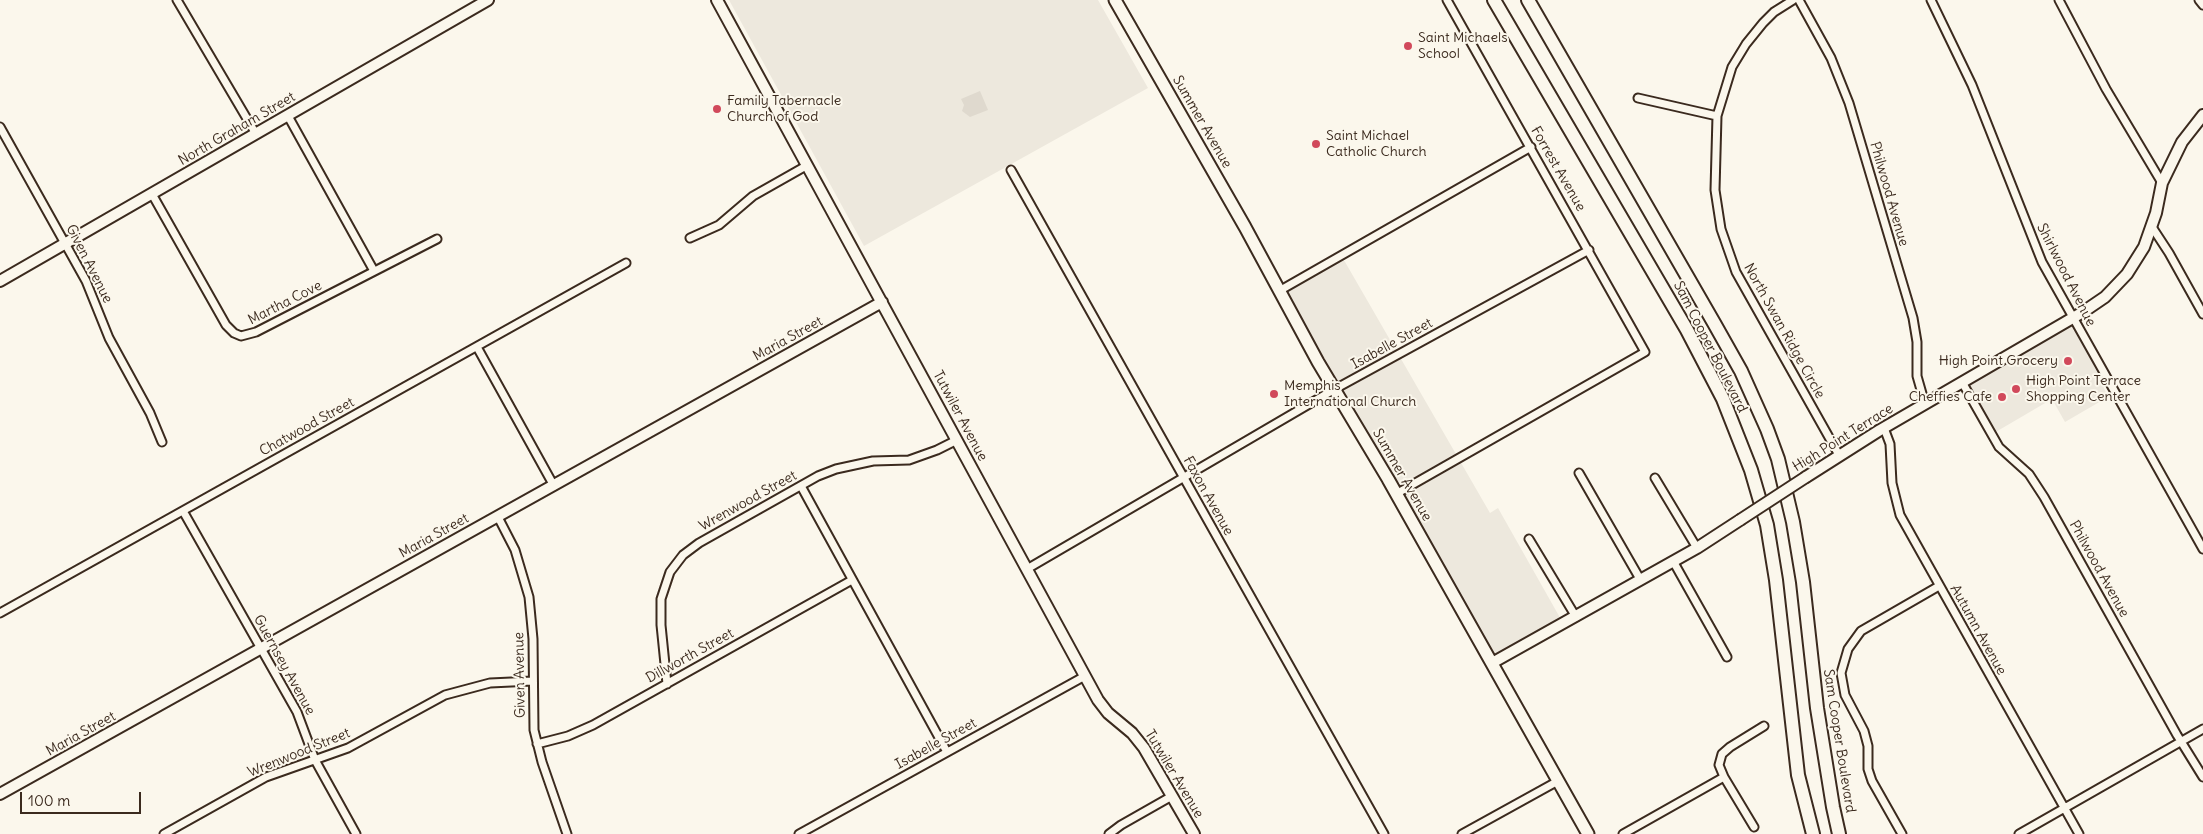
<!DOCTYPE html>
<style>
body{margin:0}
#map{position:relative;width:2203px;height:834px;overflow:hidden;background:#fbf7ec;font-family:Delius,sans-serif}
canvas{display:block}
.scale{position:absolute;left:20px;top:792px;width:121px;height:22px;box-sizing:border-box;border:2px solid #3b2a1e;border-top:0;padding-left:6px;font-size:15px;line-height:18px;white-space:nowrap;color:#3b2a1e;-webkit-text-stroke:4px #fbf7ec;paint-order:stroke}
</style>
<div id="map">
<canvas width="2203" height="834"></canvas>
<div class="scale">100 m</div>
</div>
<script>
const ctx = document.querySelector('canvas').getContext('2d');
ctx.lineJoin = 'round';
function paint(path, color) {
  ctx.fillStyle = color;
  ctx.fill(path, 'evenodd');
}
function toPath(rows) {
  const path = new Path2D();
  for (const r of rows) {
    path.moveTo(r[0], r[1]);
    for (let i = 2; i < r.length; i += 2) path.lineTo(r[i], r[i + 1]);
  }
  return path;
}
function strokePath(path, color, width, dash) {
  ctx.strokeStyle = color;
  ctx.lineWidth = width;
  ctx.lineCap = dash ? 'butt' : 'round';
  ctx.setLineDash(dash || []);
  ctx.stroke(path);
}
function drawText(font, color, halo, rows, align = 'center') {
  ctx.font = font + ' Delius,sans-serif';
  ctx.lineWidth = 4;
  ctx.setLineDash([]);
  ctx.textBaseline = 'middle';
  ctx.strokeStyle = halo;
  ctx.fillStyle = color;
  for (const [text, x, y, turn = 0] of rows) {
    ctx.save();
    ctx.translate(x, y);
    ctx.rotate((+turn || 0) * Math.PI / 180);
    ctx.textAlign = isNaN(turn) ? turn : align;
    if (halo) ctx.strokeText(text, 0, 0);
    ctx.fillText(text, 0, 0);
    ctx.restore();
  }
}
paint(toPath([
 [729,0,1098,0,1148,88,864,246],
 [1341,255,1490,513,1498,508,1563,623,1492,663,1279,291],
 [2073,318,2108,397,2065,422,2052,399,1994,433,1962,383]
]), '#ede8dd');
paint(toPath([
 [980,91,988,110,970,117,962,111,964,105,961,99]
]), '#dfd9ce');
const street = toPath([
 [177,0,256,134],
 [1793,0,1774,12,1763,23,1746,44,1732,67,1717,116,1715,190,1721,229,1736,272,1839,455],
 [1799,0,1831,58,1849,103,1913,318,1917,342,1917,376,1925,404],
 [1931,0,1972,85,2042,262,2203,549],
 [2059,0,2106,89,2162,183],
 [2199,0,2203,5],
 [1638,98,1717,116],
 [288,116,374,271],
 [0,127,86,281,109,338,150,413,162,442],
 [1011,170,1384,834],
 [152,194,226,325,234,333,241,336,256,332,437,239],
 [2152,227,2169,253,2203,314],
 [690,238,719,225,753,196,806,166],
 [1279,291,1531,147],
 [477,347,554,486],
 [1962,382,1999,447,2029,474,2044,497,2177,735,2203,777],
 [1884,428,1890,444,1892,483,1900,515,2079,834],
 [1579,473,1640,579],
 [1655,478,1697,548],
 [801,486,947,752],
 [1396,494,1645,352,1447,0],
 [183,511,297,712,315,760,356,834],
 [498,517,515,550,529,597,533,639,534,730,542,762,567,834],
 [1529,539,1576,617],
 [1673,561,1727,657],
 [1027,569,1335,389,1589,250],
 [0,613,626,263],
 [667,684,661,625,661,599,670,572,683,555,699,543,818,476,836,469,873,461,909,460,937,450,957,440],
 [537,744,568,736,593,725,852,580],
 [1754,827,1724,777,1719,765,1722,754,1730,747,1764,726],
 [164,834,266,777,348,748,445,695,490,683,533,681],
 [799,834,1085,676],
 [1109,834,1121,825,1172,796],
 [1462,834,1558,781],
 [1623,834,1724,777],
 [1902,834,1872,781,1868,769,1868,746,1864,731,1845,695,1841,673,1848,649,1861,631,1939,586],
 [2019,834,2203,729]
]);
const secondary = toPath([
 [717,0,1098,700,1108,713,1132,733,1144,748,1194,834],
 [0,281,488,0],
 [1806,477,1880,430,2083,312,2105,297,2127,274,2144,247,2156,213,2162,183,2182,142,2203,115],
 [1492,663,1697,548,1740,520],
 [0,794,882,302]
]);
const primary = toPath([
 [1115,0,1245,227,1318,362,1388,479,1588,834]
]);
const highway = toPath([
 [1494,0,1687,330,1723,399,1751,470,1767,525,1776,580,1798,775,1813,834],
 [1528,0,1714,323,1741,371,1767,429,1778,459,1793,522,1803,582,1817,708,1833,807,1839,834]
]);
strokePath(street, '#3b2a1e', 11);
strokePath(secondary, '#3b2a1e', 14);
strokePath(primary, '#3b2a1e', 15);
strokePath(highway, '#3b2a1e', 16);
strokePath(street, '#fbf7ec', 7);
strokePath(secondary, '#fbf7ec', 10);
strokePath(primary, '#fbf7ec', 11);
strokePath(highway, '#fbf7ec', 12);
const secondaryBridge = toPath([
 [1740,520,1806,477]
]);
strokePath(secondaryBridge, '#3b2a1e', 14, []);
strokePath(secondaryBridge, '#fbf7ec', 10);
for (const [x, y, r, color] of [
 [1408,46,5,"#d1495b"],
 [717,109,5,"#d1495b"],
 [1316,144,5,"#d1495b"],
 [2068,361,5,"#d1495b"],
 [2016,389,5,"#d1495b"],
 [1274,394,5,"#d1495b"],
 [2002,397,5,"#d1495b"]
]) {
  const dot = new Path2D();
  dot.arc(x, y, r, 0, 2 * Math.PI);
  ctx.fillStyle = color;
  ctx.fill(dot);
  strokePath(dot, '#fbf7ec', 2);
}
drawText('14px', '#3b2a1e', '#fbf7ec', [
 ["Saint Michaels",1418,38],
 ["School",1418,54],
 ["Family Tabernacle",727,101],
 ["Church of God",727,117],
 ["Saint Michael",1326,136],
 ["Catholic Church",1326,152],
 ["High Point Grocery",2058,361,"right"],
 ["High Point Terrace",2026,381],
 ["Shopping Center",2026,397],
 ["Memphis",1284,386],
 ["International Church",1284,402],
 ["Cheffies Cafe",1992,397,"right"]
], 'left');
drawText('14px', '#3b2a1e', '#fbf7ec', [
 ["Summer Avenue",1202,122,60],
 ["North Graham Street",237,129,-30],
 ["Forrest Avenue",1558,169,60],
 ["Philwood Avenue",1889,194,74],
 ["Given Avenue",89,264,63],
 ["Shirlwood Avenue",2066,275,63],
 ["Martha Cove",285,303,-27],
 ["North Swan Ridge Circle",1784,331,61],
 ["Maria Street",788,339,-29],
 ["Isabelle Street",1392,344,-29],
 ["Sam Cooper Boulevard",1710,347,63],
 ["Tutwiler Avenue",960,416,62],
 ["Chatwood Street",307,427,-29],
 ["High Point Terrace",1843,438,-32],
 ["Summer Avenue",1402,475,60],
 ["Faxon Avenue",1208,496,61],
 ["Wrenwood Street",748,501,-29],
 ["Maria Street",434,536,-29],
 ["Philwood Avenue",2099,569,61],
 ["Autumn Avenue",1978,630,61],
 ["Dillworth Street",690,656,-29],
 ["Guernsey Avenue",284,665,61],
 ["Given Avenue",520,675,-91],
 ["Maria Street",81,734,-29],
 ["Sam Cooper Boulevard",1839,741,81],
 ["Isabelle Street",936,744,-29],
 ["Wrenwood Street",299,753,-22],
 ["Tutwiler Avenue",1174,774,59]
]);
</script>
